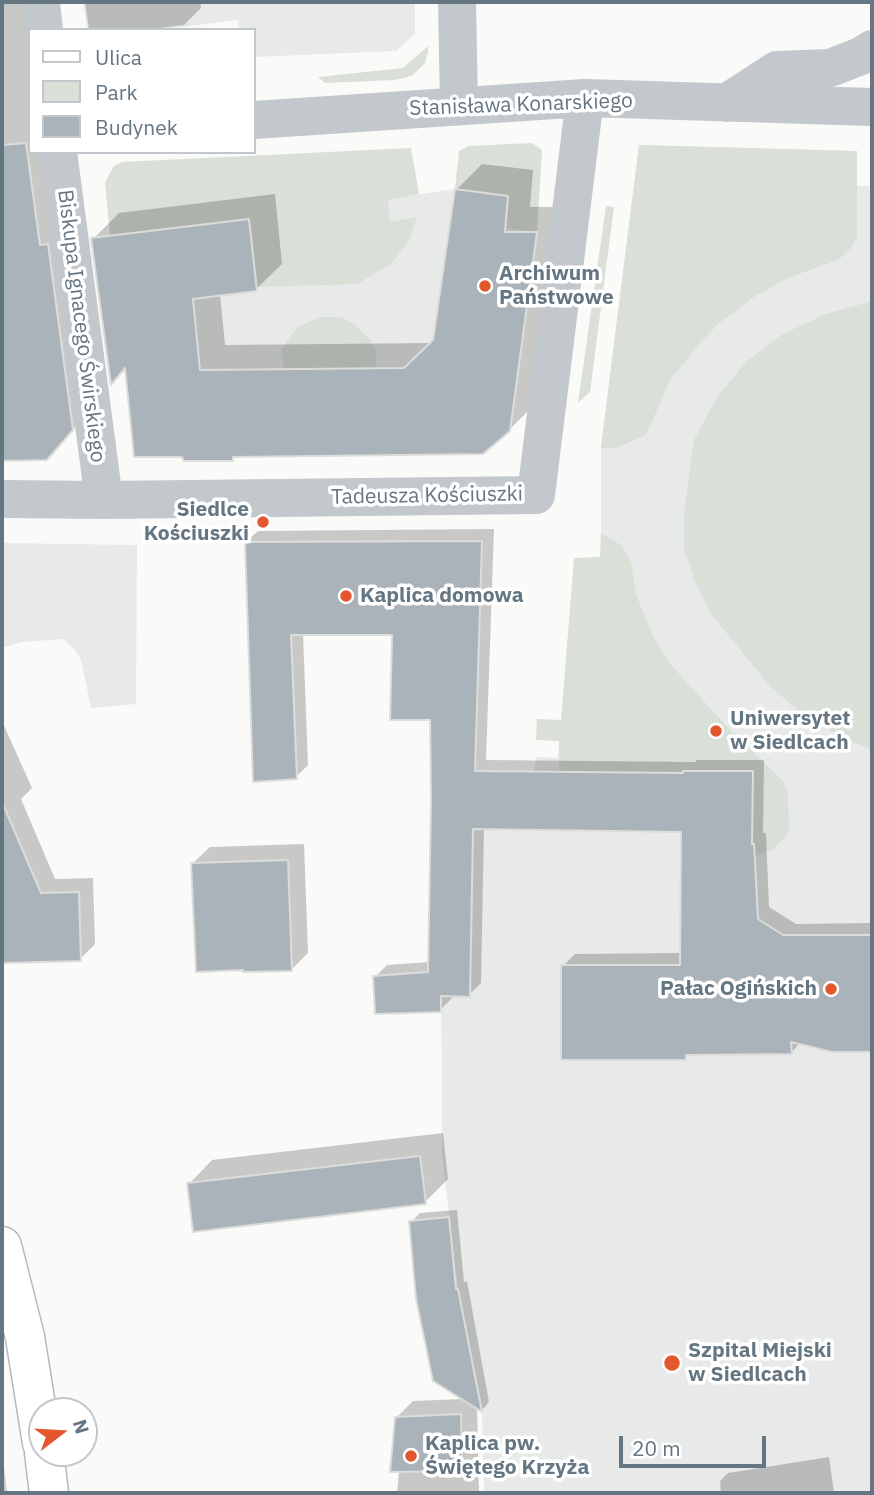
<!DOCTYPE html>
<meta charset="utf-8">
<style>
body{margin:0}
#map{position:relative;width:874px;height:1495px;overflow:hidden;background:#fafaf8;font-family:"IBM Plex Sans",sans-serif}
canvas{display:block}
.frame{position:absolute;inset:0;border:4px solid #657683;pointer-events:none}
.legend{position:absolute;left:28px;top:28px;width:228px;height:126px;box-sizing:border-box;background:#fff;border:2px solid #c1c8cd;margin:0;padding:9px 12px;list-style:none;font-size:21px;color:#657683}
.legend li{display:flex;align-items:center;gap:14px;height:35px}
.legend b{width:35px;border:2px solid #c1c8cd}
.north{position:absolute;left:28px;top:1397px;width:70px;height:70px;box-sizing:border-box;background:#fff;border:2px solid #c1c8cd;border-radius:50%;rotate:73deg;font-size:19px;font-weight:700;line-height:28px;text-align:center;color:#657683}
.north::after{content:'';display:block;margin:auto;width:24px;height:32px;background:#e4572e;clip-path:polygon(50% 0,100% 100%,50% 72%,0 100%)}
.scale{position:absolute;left:619px;top:1436px;width:147px;height:32px;box-sizing:border-box;border:4px solid #657683;border-top:0;padding-left:9px;font-size:21px;line-height:24px;white-space:nowrap;color:#657683;-webkit-text-stroke:5px #fff;paint-order:stroke}
</style>
<div id="map">
<canvas width="874" height="1495"></canvas>
<div class="frame"></div>
<ul class="legend">
<li><b style="height:9px;background:#fff"></b>Ulica</li>
<li><b style="height:19px;background:#dadfd7"></b>Park</li>
<li><b style="height:19px;background:#aab3b9"></b>Budynek</li>
</ul>
<div class="north">N</div>
<div class="scale">20 m</div>
</div>
<script>
const ctx = document.querySelector('canvas').getContext('2d');
ctx.lineJoin = 'round';
function paint(path, color) {
  ctx.fillStyle = color;
  ctx.fill(path, 'evenodd');
}
function toPath(rows) {
  const path = new Path2D();
  for (const r of rows) {
    path.moveTo(r[0], r[1]);
    for (let i = 2; i < r.length; i += 2) path.lineTo(r[i], r[i + 1]);
  }
  return path;
}
function strokePath(path, color, width, dash) {
  ctx.strokeStyle = color;
  ctx.lineWidth = width;
  ctx.lineCap = dash ? 'butt' : 'round';
  ctx.setLineDash(dash || []);
  ctx.stroke(path);
}
function drawText(font, color, halo, rows, align = 'center') {
  ctx.font = font + ' "IBM Plex Sans",sans-serif';
  ctx.lineWidth = 7;
  ctx.setLineDash([]);
  ctx.textBaseline = 'middle';
  ctx.strokeStyle = halo;
  ctx.fillStyle = color;
  for (const [text, x, y, turn = 0] of rows) {
    ctx.save();
    ctx.translate(x, y);
    ctx.rotate((+turn || 0) * Math.PI / 180);
    ctx.textAlign = isNaN(turn) ? turn : align;
    if (halo) ctx.strokeText(text, 0, 0);
    ctx.fillText(text, 0, 0);
    ctx.restore();
  }
}
paint(toPath([
 [83,2,415,2,415,34,396,51,254,57,254,30,239,30,238,20,158,30,87,30],
 [639,145,857,151,856,186,872,186,872,1493,484,1493,482,1412,458,1289,442,1154,441,966,474,776,530,776,531,771,534,771,536,757,558,758,559,741,601,556,601,448],
 [455,189,508,196,533,232,537,232,510,431,483,454,234,456,233,461,184,461,182,457,134,457,125,372,120,372,249,219],
 [2,543,137,545,136,704,91,708,81,660,76,652,64,639,21,642,2,648]
]), '#e8e9e9');
paint(toPath([
 [479,2,653,2,653,3,479,4],
 [428,46,428,52,425,63,413,75,405,78,394,80,325,83,318,77,403,68],
 [532,143,542,150,537,232,505,228,508,196,455,189,459,151,469,146],
 [639,145,857,151,857,237,851,248,838,260,790,277,755,296,718,324,698,345,670,380,646,435,616,448,601,448],
 [411,148,419,194,388,200,390,222,417,217,409,241,399,254,389,265,357,284,257,287,249,219,110,236,105,182,114,166,122,162],
 [606,206,614,207,590,392,578,403],
 [872,301,872,750,847,739,807,718,770,686,712,615,696,584,684,548,684,513,694,440,716,399,746,362,783,334,826,314],
 [320,317,341,317,351,322,370,339,376,351,376,368,284,369,281,351,289,338,298,327],
 [601,533,621,545,631,562,636,594,652,635,669,662,685,681,732,732,783,781,788,795,789,832,774,849,755,856,755,844,752,844,753,771,683,772,683,773,559,772,559,741,536,740,537,719,561,720,574,558,600,557]
]), '#dadfd7');
paint(toPath([
 [2,2,31,2,30,152,49,152,90,409,65,439,46,458,2,459],
 [85,2,200,2,201,8,184,25,144,30,89,30],
 [482,164,533,170,530,207,562,207,535,404,509,430,236,455,233,459,126,366,93,239,119,213,275,194,282,264,256,289,220,294,225,345,432,343,435,340,456,190],
 [494,529,486,760,695,762,697,760,764,760,763,833,766,833,769,907,796,924,872,923,872,1051,833,1051,801,1042,791,1053,690,1053,685,1059,563,966,575,954,682,953,683,831,484,827,481,983,469,995,452,994,452,998,440,1010,375,977,387,965,430,962,432,800,431,718,394,634,303,634,308,765,296,777,246,542,258,531],
 [2,721,32,788,21,799,55,879,93,878,95,944,80,959,2,962],
 [304,844,308,953,291,970,193,863,210,847],
 [443,1133,448,1179,425,1202,189,1184,212,1160],
 [457,1210,464,1282,467,1281,489,1402,482,1410,477,1407,479,1493,397,1493,399,1471,396,1418,413,1401,464,1399,411,1222,420,1213],
 [2,1448,7,1493,2,1493],
 [829,1457,834,1493,721,1493,720,1481,728,1473]
]), '#0003');
const building = toPath([
 [26,143,40,245,48,244,73,430,47,460,2,461,2,145,26,143],
 [455,189,508,196,505,232,537,232,510,431,483,454,233,457,233,461,184,461,182,457,134,457,125,368,111,385,91,238,249,219,257,291,193,299,200,370,404,368,433,340,455,189],
 [482,541,475,771,683,773,683,771,753,771,752,844,754,844,758,919,783,935,872,935,872,1052,832,1052,791,1042,792,1054,686,1055,686,1060,561,1060,561,965,680,965,681,832,473,829,470,997,441,996,441,1012,375,1014,373,976,428,972,431,800,430,720,390,720,392,635,291,635,297,779,253,782,245,542,482,541],
 [2,802,41,893,79,892,81,961,2,963,2,802],
 [288,860,292,971,243,972,243,970,196,972,191,863,288,860],
 [420,1156,426,1204,193,1232,187,1183,420,1156],
 [449,1217,456,1289,458,1289,482,1412,433,1381,416,1299,409,1221,449,1217],
 [461,1414,462,1471,390,1472,395,1417,461,1414]
]);
paint(building, '#aab3b9');
strokePath(building, '#dcdcda', 2);
const secondary = toPath([
 [2,1246,25,1337,42,1443],
 [44,1453,49,1493]
]);
strokePath(secondary, '#b3babf', 41);
strokePath(toPath([
 [41,2,44,30],
 [457,2,459,106],
 [726,103,777,70,830,68,861,56,872,49],
 [254,120,585,98,872,107],
 [58,152,104,500],
 [2,499,104,500,536,495,585,98]
]), '#c3c8cc', 38);
strokePath(secondary, '#fff', 38);
for (const [x, y, r, color] of [
 [485,286,7,"#e4572e"],
 [263,522,7,"#e4572e"],
 [346,596,7,"#e4572e"],
 [716,731,7,"#e4572e"],
 [831,989,7,"#e4572e"],
 [672,1363,9,"#e4572e"],
 [411,1456,7,"#e4572e"]
]) {
  const dot = new Path2D();
  dot.arc(x, y, r, 0, 2 * Math.PI);
  ctx.fillStyle = color;
  ctx.fill(dot);
  strokePath(dot, '#fff', 2.5);
}
drawText('21px', '#657683', '#fff', [
 ["Stanisława Konarskiego",521,105,-2],
 ["Biskupa Ignacego Świrskiego",81,326,83],
 ["Tadeusza Kościuszki",427,496,-1]
]);
drawText('bold 21px', '#657683', '#fff', [
 ["Archiwum",499,274],
 ["Państwowe",499,298],
 ["Siedlce",249,510,"right"],
 ["Kościuszki",249,534,"right"],
 ["Kaplica domowa",360,596],
 ["Uniwersytet",730,719],
 ["w Siedlcach",730,743],
 ["Pałac Ogińskich",817,989,"right"],
 ["Szpital Miejski",688,1351],
 ["w Siedlcach",688,1375],
 ["Kaplica pw.",425,1444],
 ["Świętego Krzyża",425,1468]
], 'left');
</script>
